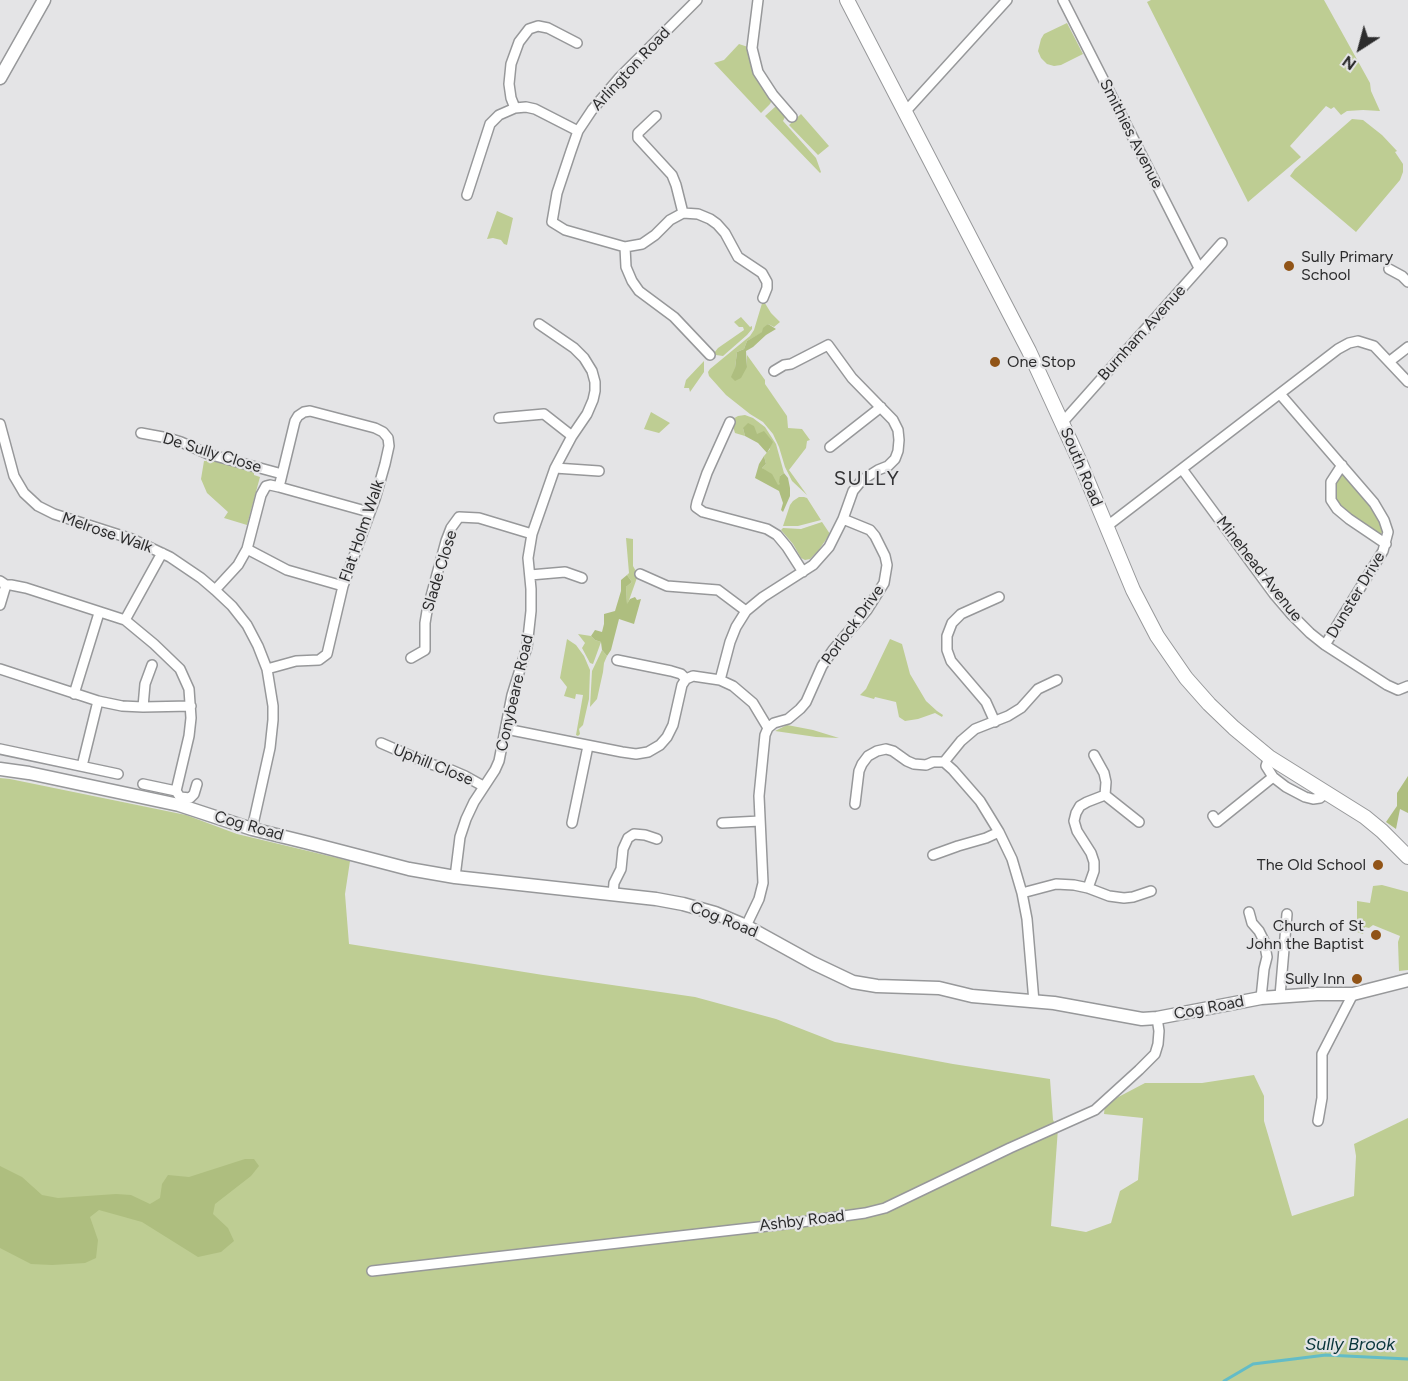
<!DOCTYPE html>
<style>
body{margin:0}
#map{position:relative;width:1408px;height:1381px;overflow:hidden;background:#e4e4e6;font-family:Figtree,sans-serif}
canvas{display:block}
.north{position:absolute;left:1330px;top:18px;width:60px;height:60px;-webkit-text-stroke:4px #e4e4e6;paint-order:stroke;rotate:216deg;font-size:16px;font-weight:700;line-height:24px;text-align:center;color:#2c2c2d}
.north::after{content:'';display:block;margin:auto;width:21px;height:27px;background:#2c2c2d;clip-path:polygon(50% 0,100% 100%,50% 72%,0 100%)}
</style>
<div id="map">
<canvas width="1408" height="1381"></canvas>
<div class="north">N</div>
</div>
<script>
const ctx = document.querySelector('canvas').getContext('2d');
ctx.lineJoin = 'round';
function paint(path, color) {
  ctx.fillStyle = color;
  ctx.fill(path, 'evenodd');
}
function toPath(rows) {
  const path = new Path2D();
  for (const r of rows) {
    path.moveTo(r[0], r[1]);
    for (let i = 2; i < r.length; i += 2) path.lineTo(r[i], r[i + 1]);
  }
  return path;
}
function strokePath(path, color, width, dash) {
  ctx.strokeStyle = color;
  ctx.lineWidth = width;
  ctx.lineCap = dash ? 'butt' : 'round';
  ctx.setLineDash(dash || []);
  ctx.stroke(path);
}
function drawText(font, color, halo, rows, align = 'center') {
  ctx.font = font + ' Figtree,sans-serif';
  ctx.lineWidth = 4.5;
  ctx.setLineDash([]);
  ctx.textBaseline = 'middle';
  ctx.strokeStyle = halo;
  ctx.fillStyle = color;
  for (const [text, x, y, turn = 0] of rows) {
    ctx.save();
    ctx.translate(x, y);
    ctx.rotate((+turn || 0) * Math.PI / 180);
    ctx.textAlign = isNaN(turn) ? turn : align;
    if (halo) ctx.strokeText(text, 0, 0);
    ctx.fillText(text, 0, 0);
    ctx.restore();
  }
}
paint(toPath([
 [1151,0,1324,0,1370,83,1371,91,1380,111,1363,110,1347,111,1341,115,1334,107,1331,109,1326,106,1290,146,1301,157,1248,202,1147,2],
 [1067,23,1083,54,1061,65,1054,66,1047,64,1041,58,1038,51,1041,39,1044,34],
 [739,44,748,47,752,70,763,89,772,100,770,104,761,113,714,63,724,60],
 [775,107,780,107,786,115,783,121,816,158,821,172,820,173,765,116],
 [801,114,829,146,818,155,789,125],
 [1352,119,1363,120,1382,135,1397,151,1395,152,1403,164,1403,172,1400,180,1356,232,1290,176,1295,169],
 [497,211,513,218,507,245,504,244,501,240,493,238,487,239],
 [763,300,771,313,780,322,774,327,768,324,763,332,747,341,744,349,737,352,735,368,747,367,747,355,765,380,765,384,787,416,788,428,802,429,810,440,807,441,806,448,789,470,807,495,792,481,785,467,779,447,773,434,763,422,750,414,726,395,709,376,708,372,710,369,750,336,754,330],
 [741,317,750,327,752,326,752,329,747,335,723,356,716,355,714,353,718,348,744,330,743,327,739,327,734,322],
 [704,361,704,372,690,392,689,388,684,388,686,380],
 [651,412,670,423,659,433,644,429],
 [745,415,753,418,765,427,776,444,784,473,780,476,781,484,778,486,762,468,766,464,764,456,770,449,756,434,743,428,745,436,735,433,731,420,738,416],
 [207,459,254,472,254,475,260,477,247,525,224,518,228,512,207,493,201,479,204,461,206,461],
 [1342,473,1345,475,1372,507,1384,529,1381,534,1377,534,1345,511,1338,504,1334,497,1335,481,1338,475],
 [799,497,804,497,807,498,821,520,798,526,783,526,790,505,793,501],
 [822,522,830,534,818,551,810,559,805,560,801,558,793,544,781,530,783,528,801,529],
 [626,538,633,539,633,566,638,575,627,606,626,587,632,582,627,575,629,573],
 [578,634,591,636,595,640,601,642,593,664,590,663,582,648,585,643],
 [567,639,576,645,584,656,590,670,589,699,583,725,579,729,580,734,578,736,576,735,583,695,576,694,575,699,564,696,567,687,560,678],
 [890,639,902,644,910,674,926,701,937,711,943,715,942,717,935,713,918,719,905,721,899,717,896,702,875,697,874,699,860,695,866,689],
 [602,650,607,656,604,663,603,672,597,699,590,707,592,671],
 [787,725,813,730,839,738,816,737,775,731],
 [0,778,10,779,186,815,237,834,350,861,345,894,349,944,543,975,695,997,776,1019,835,1042,953,1064,1050,1079,1053,1120,1058,1128,1051,1226,1086,1232,1111,1223,1120,1191,1138,1180,1143,1118,1104,1114,1105,1104,1145,1083,1202,1083,1254,1075,1264,1096,1264,1121,1292,1216,1354,1196,1356,1156,1354,1144,1408,1118,1408,1381,0,1381],
 [1382,885,1408,892,1408,970,1399,971,1398,942,1400,936,1373,925,1369,928,1365,927,1363,934,1357,932,1357,901,1370,903,1373,886]
]), '#becd93');
paint(toPath([
 [768,324,776,329,766,335,753,347,746,351,747,367,741,378,735,381,731,377,735,368,737,352,744,349,747,341,762,332,763,328],
 [748,423,754,426,757,434,764,431,773,442,767,453,758,443,745,436,743,428],
 [764,456,766,464,762,468,772,474,778,485,780,484,779,482,780,476,784,473,788,478,790,488,790,496,783,512,781,510,783,503,779,491,755,478,759,464],
 [627,575,632,582,626,587,627,604,630,599,635,597,637,600,641,599,634,624,619,619,611,650,607,656,602,650,601,642,595,640,591,636,595,630,602,632,604,624,604,614,615,611,621,591,621,580],
 [1408,776,1408,813,1400,809,1396,829,1386,822,1397,806,1397,793],
 [245,1159,254,1159,259,1166,251,1176,215,1204,213,1214,228,1228,234,1241,221,1252,198,1257,142,1222,99,1210,90,1217,98,1240,96,1258,85,1263,52,1265,31,1264,0,1248,0,1166,22,1177,42,1195,58,1198,116,1194,131,1195,150,1204,160,1198,162,1184,168,1175,189,1177]
]), '#aebe7f');
strokePath(toPath([
 [1224,1381,1253,1364,1326,1355,1408,1359]
]), '#63bcc7', 3);
const minor = toPath([
 [697,0,620,77,592,110,578,131,571,151,557,193,552,222,565,230,625,247,642,244,655,235,670,220,683,213,698,214,710,219,717,224,725,233,738,257,762,273,767,282,767,288,763,298],
 [758,0,752,48,758,72,773,95,792,117],
 [1063,0,1199,268],
 [515,108,526,107,535,109,578,131],
 [906,111,1007,0],
 [656,116,638,133,638,138,672,175,676,185,683,213],
 [467,195,490,124,499,115,515,108,511,98,509,84,511,64,519,42,529,29,538,26,548,28,577,43],
 [625,247,626,267,632,281,639,291,674,317,710,355],
 [1389,269,1402,276,1408,282],
 [1390,361,1408,347],
 [1280,394,1374,503,1384,520,1388,532,1383,551,1325,645],
 [499,418,544,414,572,436],
 [730,422,707,473,697,502,696,507,703,512,767,529,777,535,787,547,803,572],
 [1062,423,1222,243],
 [0,424,14,476,24,493,38,506,54,514,132,539,170,557,201,578,215,590,232,606,247,625,258,646,267,669,273,706,273,720,270,748,252,829],
 [141,433,168,438,181,442,208,454,282,474],
 [830,447,881,407],
 [1342,465,1331,482,1331,500,1337,509,1349,519,1386,544],
 [555,468,599,471],
 [1182,469,1274,594,1292,615,1310,633,1325,645,1387,685,1398,690,1408,686],
 [1106,527,1338,349,1349,343,1358,341,1374,346,1408,382],
 [247,549,287,570,343,586],
 [640,574,667,586,718,590,746,611],
 [530,575,565,572,582,578],
 [0,581,6,585,11,585,26,588,125,620,154,644,180,669,189,689,191,718,189,736,176,791,180,797,190,798,194,794,197,784],
 [215,590,238,565,247,549,261,495,266,486,270,485,279,487,369,512],
 [0,605,6,585],
 [125,620,162,553],
 [411,658,425,650,425,623,427,611,446,541,451,528,459,517,479,518,532,534],
 [617,660,671,671,681,674,686,679,693,676,720,680,733,686,753,703,768,728,765,735,759,796,763,883,759,899,746,926],
 [0,669,98,701,122,706,143,707,191,706],
 [267,669,296,661,319,660,327,654,343,586,375,499,385,464,389,446,388,438,383,432,375,428,310,411,304,412,298,416,295,421,279,487],
 [720,680,730,642,736,627,746,611,763,597,813,565,829,547,843,519],
 [74,694,99,613],
 [143,707,145,684,152,665],
 [995,722,986,702,951,661,947,650,947,636,952,623,961,614,999,597],
 [768,728,774,723,788,719,800,709,806,702,822,666,833,650,867,610,884,583,887,565,885,556,875,536,870,530,843,519,853,491,862,480,878,470,888,466,895,459,898,451,899,440,898,430,893,420,852,378,828,345,791,364,784,365,774,371],
 [506,729,622,752,636,754,648,752,660,745,667,737,673,725,682,685,686,679],
 [381,743,427,763,451,770,465,776,483,786],
 [0,749,118,774],
 [1094,755,1104,773,1106,782,1105,795],
 [1269,757,1266,766,1273,777,1286,787,1305,797,1313,799,1320,798,1326,793],
 [944,762,961,741,975,729,1008,716,1021,708,1038,689,1057,680],
 [82,766,98,701],
 [143,784,176,791],
 [855,804,859,771,862,764,868,756,877,751,886,749,893,751,907,761,914,764,926,765,933,762,944,762,953,770,980,801,999,832,1012,859,1022,893,1027,919,1034,1002],
 [1213,816,1217,822,1273,777],
 [572,823,588,746],
 [722,823,760,821],
 [933,855,958,846,986,838,999,832],
 [455,877,460,837,466,819,474,802,495,770,499,761,512,695,527,647,531,611,531,589,528,558,532,534,555,468,572,436,587,414,593,400,595,391,595,382,592,371,584,358,574,348,539,324],
 [1088,888,1094,871,1094,862,1091,853,1077,831,1074,821,1076,813,1080,806,1087,802,1105,795,1139,822],
 [1022,893,1056,884,1074,885,1088,888,1109,896,1124,898,1133,897,1151,891],
 [613,895,614,883,621,869,623,849,628,838,634,834,645,835,657,839],
 [1249,912,1252,923,1259,931,1264,941,1267,957,1264,969,1261,998],
 [1280,996,1287,914],
 [1318,1121,1322,1098,1322,1054,1353,994],
 [372,1271,794,1223,865,1213,885,1208,1010,1148,1095,1110,1139,1070,1155,1054,1158,1044,1159,1031,1157,1018]
]);
const tertiary = toPath([
 [0,78,44,0],
 [0,769,29,773,179,805,252,829,309,843,409,869,455,877,656,899,683,904,715,913,746,926,813,963,853,982,877,986,939,988,972,996,1054,1003,1142,1019,1157,1018,1261,998,1317,994,1353,994,1408,980]
]);
const secondary = toPath([
 [847,0,1029,351,1079,460,1133,590,1157,636,1186,678,1209,704,1234,728,1269,757,1365,817,1382,831,1408,857]
]);
strokePath(minor, '#97989a', 12);
strokePath(tertiary, '#97989a', 15);
strokePath(secondary, '#97989a', 16);
strokePath(minor, '#fff', 9);
strokePath(tertiary, '#fff', 12);
strokePath(secondary, '#fff', 14);
for (const [x, y, r, color] of [
 [1289,266,6,"#915417"],
 [995,362,6,"#915417"],
 [1378,865,6,"#915417"],
 [1376,935,6,"#915417"],
 [1357,979,6,"#915417"]
]) {
  const dot = new Path2D();
  dot.arc(x, y, r, 0, 2 * Math.PI);
  ctx.fillStyle = color;
  ctx.fill(dot);
  strokePath(dot, '#e4e4e6', 2);
}
drawText('16px', '#2c2c2d', '#e4e4e6', [
 ["Arlington Road",631,69,-47],
 ["Smithies Avenue",1131,134,63],
 ["Burnham Avenue",1142,333,-48],
 ["De Sully Close",212,453,17],
 ["South Road",1081,467,67],
 ["Flat Holm Walk",362,531,-71],
 ["Melrose Walk",107,533,19],
 ["Minehead Avenue",1259,569,52],
 ["Slade Close",440,571,-73],
 ["Dunster Drive",1356,595,-59],
 ["Porlock Drive",853,625,-54],
 ["Conybeare Road",515,693,-77],
 ["Uphill Close",433,765,22],
 ["Cog Road",249,826,16],
 ["Cog Road",724,920,22],
 ["Cog Road",1209,1008,-11],
 ["Ashby Road",802,1221,-7]
]);
drawText('16px', '#2c2c2d', '#e4e4e6', [
 ["Sully Primary",1301,257,"left"],
 ["School",1301,275,"left"],
 ["One Stop",1007,362,"left"],
 ["The Old School",1366,865],
 ["Church of St",1364,926],
 ["John the Baptist",1364,944],
 ["Sully Inn",1345,979]
], 'right');
drawText('italic 18px', '#09353a', '#e4e4e6', [
 ["Sully Brook",1350,1345]
]);
ctx.letterSpacing = '1.5px';
drawText('20px', '#333335', '#e4e4e6', [
 ["SULLY",867,479]
]);
ctx.letterSpacing = '0px';
</script>
